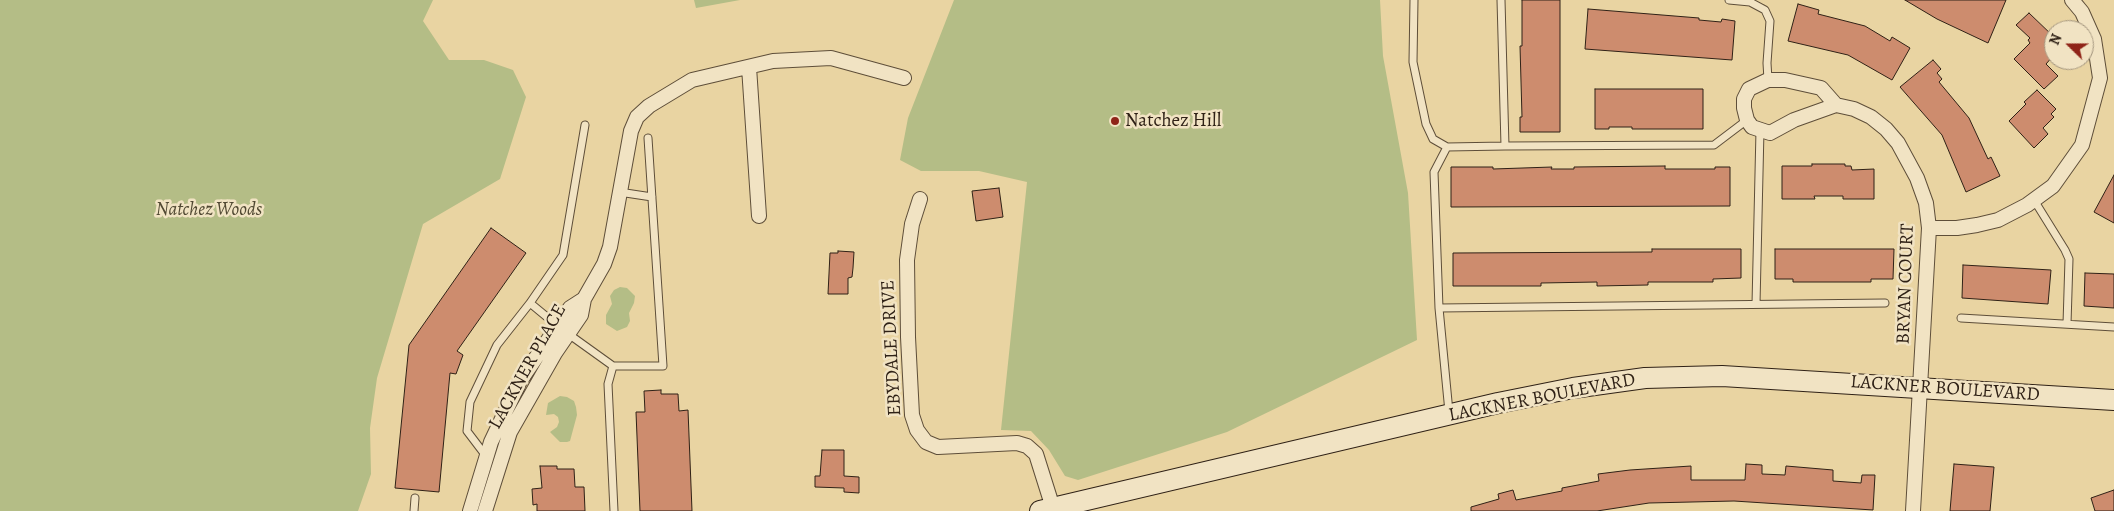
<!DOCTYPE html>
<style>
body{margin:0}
#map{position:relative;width:2114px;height:511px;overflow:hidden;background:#e9d4a2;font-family:Alegreya,serif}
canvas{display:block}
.north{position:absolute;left:2044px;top:20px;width:50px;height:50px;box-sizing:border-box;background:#f1e3c3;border:1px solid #a3957e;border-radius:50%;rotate:292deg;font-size:14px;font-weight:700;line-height:20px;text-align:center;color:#2f2116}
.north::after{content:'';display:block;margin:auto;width:18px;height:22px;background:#8f2418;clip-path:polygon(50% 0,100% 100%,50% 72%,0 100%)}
</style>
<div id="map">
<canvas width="2114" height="511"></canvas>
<div class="north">N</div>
</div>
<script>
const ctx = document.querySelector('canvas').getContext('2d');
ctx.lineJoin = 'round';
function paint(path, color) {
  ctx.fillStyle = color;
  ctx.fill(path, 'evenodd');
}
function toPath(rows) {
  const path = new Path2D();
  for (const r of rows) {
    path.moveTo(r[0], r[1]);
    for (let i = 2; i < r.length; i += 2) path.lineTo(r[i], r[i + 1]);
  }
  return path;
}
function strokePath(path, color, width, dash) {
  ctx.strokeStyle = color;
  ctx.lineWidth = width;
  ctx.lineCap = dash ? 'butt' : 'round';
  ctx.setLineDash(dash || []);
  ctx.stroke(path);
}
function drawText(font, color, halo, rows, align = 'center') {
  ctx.font = font + ' Alegreya,serif';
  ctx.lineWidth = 5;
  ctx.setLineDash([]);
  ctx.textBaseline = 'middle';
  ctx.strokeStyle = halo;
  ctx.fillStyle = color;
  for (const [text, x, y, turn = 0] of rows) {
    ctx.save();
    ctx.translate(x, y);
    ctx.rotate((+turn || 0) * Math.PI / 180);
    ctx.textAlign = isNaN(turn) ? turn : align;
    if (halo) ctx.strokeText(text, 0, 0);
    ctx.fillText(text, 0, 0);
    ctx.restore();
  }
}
paint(toPath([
 [0,0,433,0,423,21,449,60,484,60,513,70,526,97,500,179,423,224,377,378,370,428,371,474,358,511,0,511],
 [694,0,740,0,696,8],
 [954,0,1380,0,1383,56,1408,193,1417,340,1227,432,1078,480,1065,476,1049,450,1031,431,1001,430,1027,182,979,171,921,171,900,160,908,118],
 [620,287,627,288,635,296,634,303,629,313,630,321,627,327,617,331,606,324,606,315,612,304,610,296,614,290],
 [560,396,567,397,574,401,576,407,577,415,570,441,567,442,560,442,550,432,557,427,559,422,558,417,554,414,546,415,548,403]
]), '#b4bd86');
const building = toPath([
 [1522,0,1560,0,1560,132,1520,132,1520,117,1522,117,1520,46,1522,46,1522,0],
 [1905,0,2006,0,1988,43,1937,19,1905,0],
 [1798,4,1819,10,1818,14,1865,26,1890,41,1892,37,1910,48,1892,80,1848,55,1788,41,1798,4],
 [1588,9,1699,18,1699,20,1721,22,1722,19,1735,21,1732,60,1585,49,1588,9],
 [2029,13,2054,37,2054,55,2046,64,2058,76,2044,89,2014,59,2030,43,2028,40,2030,38,2016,25,2029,13],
 [1933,60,1941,69,1937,73,1942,79,1939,82,1969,118,1988,159,1991,157,2000,176,1966,192,1942,135,1900,87,1933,60],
 [1595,89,1703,89,1703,129,1632,129,1632,127,1609,127,1609,129,1595,129,1595,89],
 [2037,90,2056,109,2051,114,2054,117,2043,128,2048,134,2034,148,2009,121,2026,104,2024,102,2037,90],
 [1812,164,1845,164,1845,166,1851,166,1852,170,1874,169,1874,199,1843,199,1843,196,1814,196,1815,199,1782,199,1782,166,1812,166,1812,164],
 [1665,166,1665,169,1715,169,1715,167,1730,167,1730,206,1451,207,1451,167,1493,167,1493,169,1552,167,1551,169,1574,169,1574,167,1665,166],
 [2114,175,2114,223,2094,212,2114,175],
 [999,188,1003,217,976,221,972,191,999,188],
 [491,228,526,253,457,351,463,355,456,374,450,373,439,492,395,488,409,345,491,228],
 [1652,249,1741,249,1741,278,1713,279,1713,282,1648,282,1648,285,1597,286,1597,282,1541,283,1541,286,1453,286,1453,253,1652,252,1652,249],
 [1775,249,1894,249,1893,279,1871,279,1871,282,1793,282,1793,279,1775,279,1775,249],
 [838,251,854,252,853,268,852,277,848,278,848,294,828,294,830,253,838,253,838,251],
 [1963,265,2051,270,2048,304,1962,298,1963,265],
 [2085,273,2114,274,2114,308,2084,306,2085,273],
 [661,390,661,394,678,394,679,411,688,410,692,511,640,511,636,412,645,412,644,391,661,390],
 [822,450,844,450,844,476,859,477,859,493,844,492,844,488,815,487,815,476,820,476,822,450],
 [1746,464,1762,465,1762,474,1785,475,1786,466,1833,470,1833,481,1861,483,1862,475,1875,475,1873,510,1734,501,1649,503,1597,511,1471,511,1471,507,1499,499,1498,494,1513,490,1516,500,1562,491,1562,488,1599,481,1598,474,1630,470,1691,466,1691,480,1745,480,1746,464],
 [1954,464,1994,467,1990,511,1950,511,1954,464],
 [540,466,557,466,557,469,574,469,575,487,584,487,585,511,537,511,537,504,533,505,532,489,542,488,540,466],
 [2114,490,2114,511,2095,511,2091,498,2114,490]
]);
paint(building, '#cd8c6e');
strokePath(building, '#2f2116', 1);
const service = toPath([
 [1414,0,1413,62,1426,124,1433,139,1447,147,1505,146],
 [1501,0,1505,146,1714,145,1747,120],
 [1729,0,1750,2,1765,10,1770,21,1767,63,1768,80],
 [1447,147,1434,172,1439,308,1449,412],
 [619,192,652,197],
 [2034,200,2065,250,2069,259,2067,324],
 [530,303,563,255,585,125],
 [1756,304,1760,130],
 [1439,308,1885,303],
 [1961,318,2114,327],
 [567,333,613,366,663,366,648,138],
 [613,366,608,384,614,511],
 [486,456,467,431,470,402,497,345,530,303,559,327],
 [414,511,415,498]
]);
const minor = toPath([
 [749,67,759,216],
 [1836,105,1821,88,1785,80,1768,80,1749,89,1744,99,1744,108,1747,120,1752,127,1770,133,1794,120,1836,105,1854,109,1871,117,1886,129,1898,143,1917,178,1926,203,1929,228,1913,511],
 [920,199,912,224,907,260,908,337,912,415,917,430,926,442,938,447,1017,443,1027,446,1036,454,1053,508],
 [1929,228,1957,228,1977,225,1998,220,2027,205,2053,186,2082,145,2100,78,2094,39,2082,12,2072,0],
 [470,511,491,442,520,381,570,308,584,299],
 [485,511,510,432,555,353,581,315,584,299,604,264,610,247,631,131,637,117,649,106,692,80,773,61,831,58,904,78]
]);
const secondary = toPath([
 [1040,511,1498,403,1573,388,1645,378,1722,376,2114,400]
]);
strokePath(service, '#5e4e39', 9);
strokePath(minor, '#5e4e39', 16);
strokePath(secondary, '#2f2116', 22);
strokePath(service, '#f1e3c3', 7);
strokePath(minor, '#f1e3c3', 14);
strokePath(secondary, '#f1e3c3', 20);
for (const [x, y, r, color] of [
 [1115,121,5,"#8f2418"]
]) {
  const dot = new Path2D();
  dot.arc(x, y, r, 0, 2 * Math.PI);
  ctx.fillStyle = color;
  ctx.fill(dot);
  strokePath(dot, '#f1e3c3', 2);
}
drawText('19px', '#2f2116', '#f1e3c3', [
 ["Natchez Hill",1125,121]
], 'left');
drawText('italic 19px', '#504832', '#f1e3c3', [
 ["Natchez Woods",209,210]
]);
drawText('19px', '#2f2116', '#f1e3c3', [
 ["BRYAN COURT",1906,284,-88],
 ["EBYDALE DRIVE",892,348,-93],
 ["LACKNER PLACE",528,367,-61],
 ["LACKNER BOULEVARD",1945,389,4],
 ["LACKNER BOULEVARD",1542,398,-11]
]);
</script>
